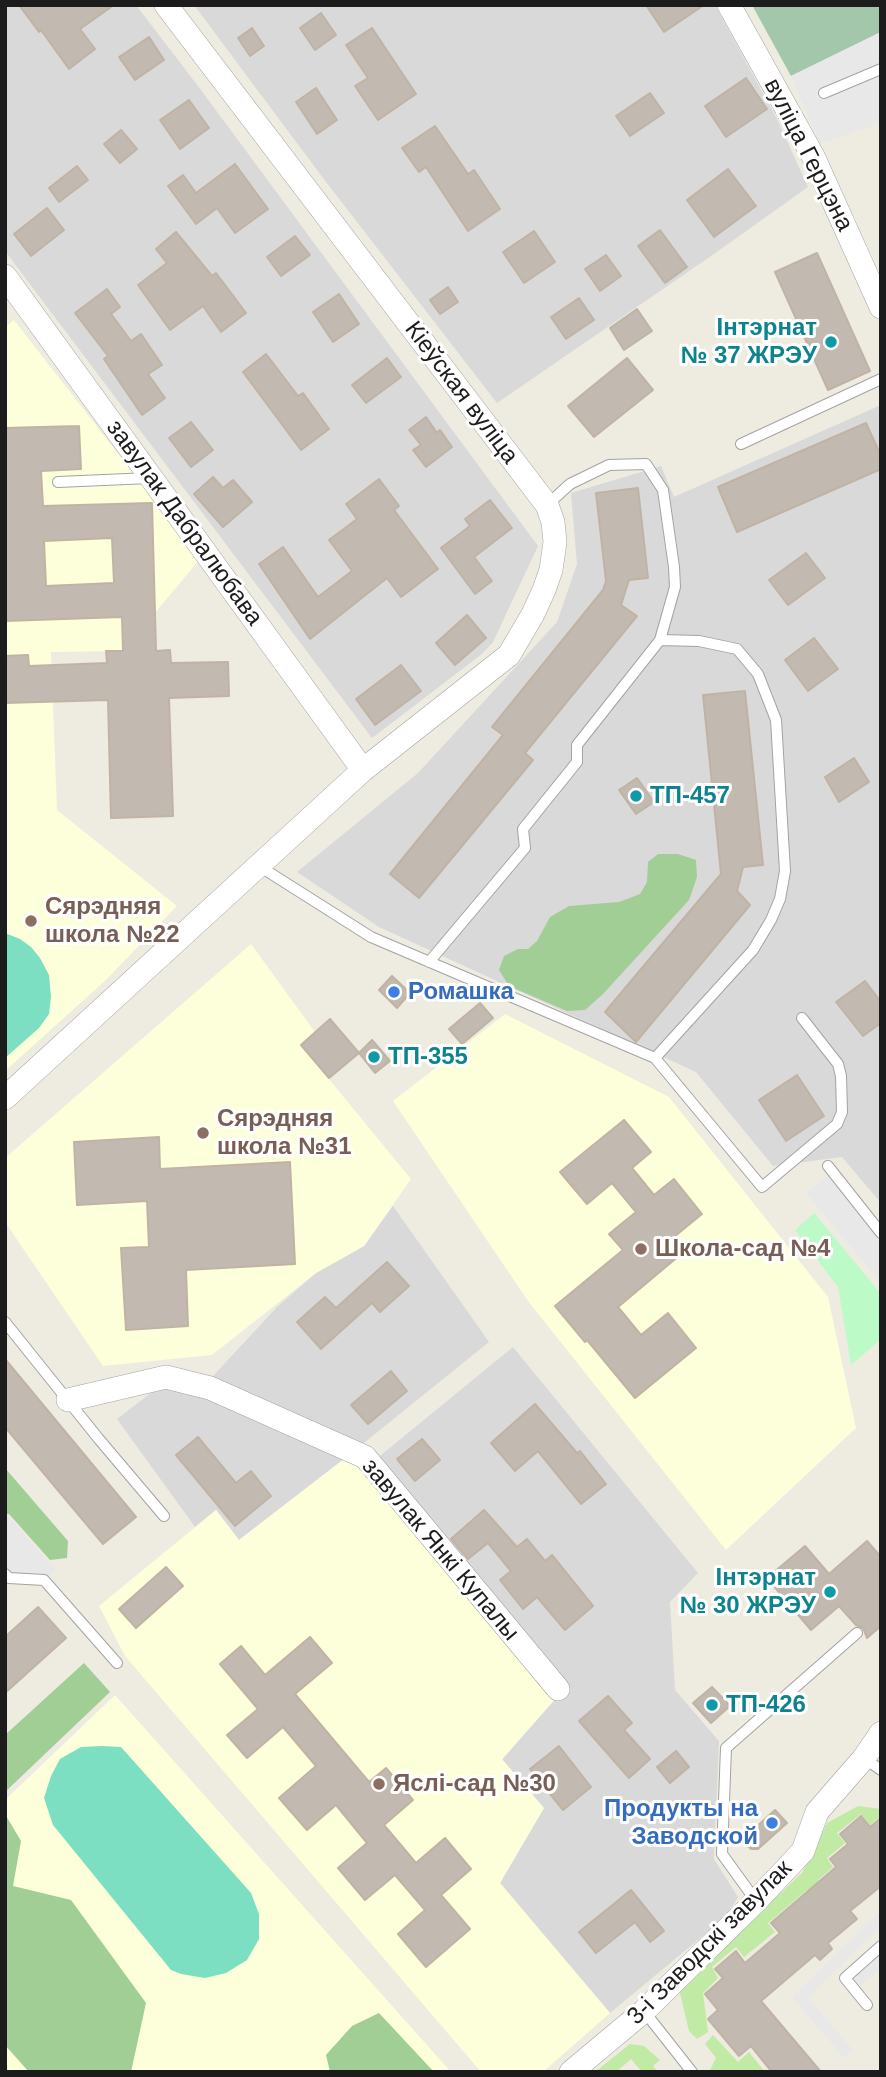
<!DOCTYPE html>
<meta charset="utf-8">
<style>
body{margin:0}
#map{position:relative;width:886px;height:2077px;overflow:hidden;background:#eeebe1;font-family:Arial,sans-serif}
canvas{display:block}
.frame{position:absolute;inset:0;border:7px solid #1c1c1c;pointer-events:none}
</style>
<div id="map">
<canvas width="886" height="2077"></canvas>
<div class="frame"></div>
</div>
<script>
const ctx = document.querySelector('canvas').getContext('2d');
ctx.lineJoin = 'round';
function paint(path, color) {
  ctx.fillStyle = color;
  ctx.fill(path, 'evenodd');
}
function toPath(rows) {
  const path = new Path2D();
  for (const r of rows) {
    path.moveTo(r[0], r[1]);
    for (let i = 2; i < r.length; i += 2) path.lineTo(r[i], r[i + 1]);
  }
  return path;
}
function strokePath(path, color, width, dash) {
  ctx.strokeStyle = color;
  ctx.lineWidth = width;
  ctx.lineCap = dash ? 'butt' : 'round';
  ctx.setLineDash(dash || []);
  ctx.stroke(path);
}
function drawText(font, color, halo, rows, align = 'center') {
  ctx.font = font + ' Arial,sans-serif';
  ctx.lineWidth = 6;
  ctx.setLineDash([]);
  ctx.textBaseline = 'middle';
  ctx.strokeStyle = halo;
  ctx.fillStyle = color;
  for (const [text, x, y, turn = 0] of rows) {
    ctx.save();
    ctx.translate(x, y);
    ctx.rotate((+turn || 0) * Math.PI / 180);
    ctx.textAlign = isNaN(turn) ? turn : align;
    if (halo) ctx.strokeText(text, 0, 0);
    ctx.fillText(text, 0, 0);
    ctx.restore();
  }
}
paint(toPath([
 [136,5,201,90,538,546,493,642,482,654,372,738,5,251,5,6],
 [194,5,715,5,777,119,808,187,714,254,497,403,323,178],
 [881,405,881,1203,842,1157,773,1166,696,1072,379,927,297,872,418,773,557,622,577,564,571,493,661,466,674,497],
 [393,1206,489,1342,344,1459,239,1540,216,1510,195,1527,117,1419,182,1369,213,1376,277,1307,316,1273,364,1246],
 [513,1347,698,1573,670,1602,675,1690,719,1741,714,1859,738,1897,728,1915,610,2013,500,1883,544,1808,502,1760,557,1697,375,1460]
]), '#dad9d9');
paint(toPath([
 [14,320,200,559,123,651,51,652,57,810,177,906,107,979,5,1071,5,327],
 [251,944,315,1032,301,1045,411,1179,364,1246,316,1273,212,1355,103,1366,5,1222,5,1158],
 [505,1014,669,1097,828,1297,856,1428,726,1550,528,1301,393,1101],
 [344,1459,380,1477,557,1697,502,1759,544,1808,500,1883,610,2013,543,2072,481,2072,125,1656,99,1606,216,1510,239,1540],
 [115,1695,451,2072,5,2072,5,1800]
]), '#fcffd9');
paint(toPath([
 [858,1806,881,1809,881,1823,877,1819,870,1825,861,1814,837,1833,845,1843,827,1858,833,1867,818,1880,824,1888,813,1897,807,1890,768,1923,775,1932,744,1957,736,1947,712,1967,718,1978,703,1993,708,2032,697,2039,689,2031,679,1989,802,1873,827,1823],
 [713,2035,738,2062,749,2052,765,2072,709,2072,716,2058,705,2044],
 [630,2044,644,2046,660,2060,653,2066,658,2072,642,2072,631,2059,616,2072,595,2072]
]), '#c1eaa5');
paint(toPath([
 [658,854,678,854,696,860,697,877,689,900,603,994,585,1010,567,1011,509,986,499,970,504,956,518,949,528,949,537,941,550,917,569,906,619,902,640,894,647,882,648,862],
 [5,1468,68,1541,67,1558,50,1560,9,1514,5,1514],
 [84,1663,110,1692,5,1792,5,1735],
 [5,1814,21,1841,13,1886,71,1900,146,2003,131,2072,29,2072,5,2045],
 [379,2013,434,2072,330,2072,326,2055,352,2026]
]), '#a1ce95');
paint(toPath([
 [752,5,881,5,881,32,791,76]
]), '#a2c7ab');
paint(toPath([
 [814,1213,881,1294,881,1339,851,1365,838,1287,795,1230]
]), '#bcfac7');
paint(toPath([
 [5,933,20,939,31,947,40,958,49,975,51,997,49,1014,39,1028,5,1058],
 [102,1746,121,1747,251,1893,259,1914,259,1939,247,1960,226,1973,205,1978,181,1974,171,1970,53,1825,44,1798,51,1776,60,1759,81,1747]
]), '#7ddfc2');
paint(toPath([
 [881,32,881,123,820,144,791,76],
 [833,1171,881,1233,881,1283,806,1193],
 [9,1517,56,1570,44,1580,5,1574,5,1520],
 [881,1911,881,1926,808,1998,853,2050,844,2058,792,1997],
 [881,1946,881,1968,858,1989,847,1976]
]), '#e8e8e8');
const building = toPath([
 [19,5,114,5,80,29,95,49,69,69,41,30,39,32,19,5],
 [646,5,704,5,664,32,646,5],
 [321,13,336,35,315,50,300,28,321,13],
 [252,28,264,46,250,56,238,38,252,28],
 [372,28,416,94,378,120,355,86,368,78,346,45,372,28],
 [149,37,164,60,135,80,119,57,149,37],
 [746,78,767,109,726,137,705,106,746,78],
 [316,88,337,120,317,134,296,102,316,88],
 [650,93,664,113,630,136,616,116,650,93],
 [189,100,209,128,180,149,160,120,189,100],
 [435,126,468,174,474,170,500,209,468,231,426,167,419,172,402,148,435,126],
 [121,130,137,149,120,163,104,144,121,130],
 [235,164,268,209,235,233,217,208,196,224,168,186,183,175,196,193,235,164],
 [77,166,88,180,59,202,49,188,77,166],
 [728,169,756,206,714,237,687,200,728,169],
 [47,208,64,230,31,256,14,234,47,208],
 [660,230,687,267,665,283,638,246,660,230],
 [534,231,555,262,524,283,503,252,534,231],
 [176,232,212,276,216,273,246,313,221,332,203,306,170,330,138,285,167,263,156,249,176,232],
 [295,236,310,255,281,276,267,257,295,236],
 [817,253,870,371,828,390,775,272,817,253],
 [606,255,621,276,600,291,585,269,606,255],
 [448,287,458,302,440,314,430,300,448,287],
 [107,289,120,307,111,314,131,341,141,334,162,365,148,374,165,398,142,415,104,359,108,356,75,313,107,289],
 [339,294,359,324,333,342,313,312,339,294],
 [579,298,594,320,566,339,551,317,579,298],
 [637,309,652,331,624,350,610,328,637,309],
 [266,354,298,396,303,393,329,429,301,450,243,372,266,354],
 [387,358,401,377,366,403,352,385,387,358],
 [627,358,653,390,594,437,568,406,627,358],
 [426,417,437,433,440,430,452,447,426,467,413,450,421,445,409,430,426,417],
 [191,422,213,450,191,467,169,438,191,422],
 [866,423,881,456,881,469,737,532,718,487,866,423],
 [79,426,81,469,41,471,43,506,152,503,156,651,170,650,171,663,228,662,229,696,169,698,173,816,111,818,108,700,5,703,5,656,28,655,29,666,107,663,106,651,123,651,122,617,5,621,5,428,79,426],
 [112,538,114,583,46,586,44,541,112,538],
 [213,477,223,488,233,480,252,502,223,527,194,494,213,477],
 [379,479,399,506,394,510,438,569,401,597,387,578,310,639,259,564,283,547,318,597,352,571,329,540,357,519,346,504,379,479],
 [638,488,648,578,629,580,621,605,637,616,525,753,533,760,419,898,390,874,503,735,492,727,603,590,606,581,596,493,638,488],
 [490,500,512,528,474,557,492,581,475,594,441,548,470,526,465,519,490,500],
 [806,553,825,578,788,605,769,580,806,553],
 [467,615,486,638,455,665,436,643,467,615],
 [814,638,838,669,808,691,785,660,814,638],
 [401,665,421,691,375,725,356,699,401,665],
 [745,691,763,865,743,867,737,891,750,905,636,1042,605,1012,721,874,703,695,745,691],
 [854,758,869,782,839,802,825,777,854,758],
 [637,778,654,802,636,814,619,790,637,778],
 [392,976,410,993,397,1008,379,990,392,976],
 [865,981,881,1002,881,1023,863,1036,836,1002,865,981],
 [480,1003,493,1018,462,1044,449,1029,480,1003],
 [330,1019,359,1053,329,1078,301,1045,330,1019],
 [372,1040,390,1061,375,1073,359,1053,372,1040],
 [797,1075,824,1116,786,1141,759,1100,797,1075],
 [624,1120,651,1152,632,1168,654,1195,674,1179,702,1214,669,1241,680,1255,618,1307,641,1335,668,1313,696,1348,635,1398,587,1340,585,1342,555,1306,623,1250,609,1234,636,1212,612,1183,587,1204,560,1172,624,1120],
 [159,1137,160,1169,290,1162,295,1264,186,1270,188,1326,126,1330,121,1248,149,1247,147,1201,77,1205,74,1142,159,1137],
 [387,1262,409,1286,380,1312,372,1303,321,1349,297,1322,325,1297,336,1308,387,1262],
 [5,1359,136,1517,103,1544,5,1427,5,1359],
 [391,1371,407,1391,368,1424,351,1405,391,1371],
 [535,1404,577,1453,580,1451,606,1484,581,1504,538,1451,515,1471,491,1443,535,1404],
 [198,1437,236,1483,251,1471,271,1496,235,1526,176,1455,198,1437],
 [422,1439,440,1460,415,1481,397,1459,422,1439],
 [484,1510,517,1547,527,1539,545,1561,552,1555,593,1606,565,1630,537,1597,523,1609,500,1580,511,1571,488,1543,468,1559,451,1539,484,1510],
 [867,1541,881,1557,881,1626,867,1638,863,1628,856,1625,839,1606,811,1630,767,1578,805,1546,829,1574,867,1541],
 [166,1567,183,1586,136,1628,119,1609,166,1567],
 [38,1607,66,1638,5,1693,5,1637,38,1607],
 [310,1637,332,1663,295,1694,369,1782,386,1768,413,1800,384,1825,416,1863,445,1838,471,1869,441,1895,470,1929,426,1967,398,1934,425,1910,395,1875,365,1900,338,1868,367,1843,336,1805,307,1830,279,1798,316,1766,283,1727,247,1758,227,1735,258,1709,220,1664,241,1646,265,1675,310,1637],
 [712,1687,730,1706,711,1723,693,1703,712,1687],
 [608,1696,632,1723,624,1730,650,1759,629,1778,579,1721,608,1696],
 [559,1746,591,1787,563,1810,530,1769,559,1746],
 [676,1751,689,1767,670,1783,657,1767,676,1751],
 [775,1810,787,1823,758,1849,751,1849,742,1840,775,1810],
 [861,1816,870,1827,881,1818,881,1886,850,1911,857,1919,828,1943,832,1949,820,1960,815,1955,761,2001,821,2072,772,2072,751,2046,739,2056,708,2019,718,2010,705,1994,723,1978,715,1969,736,1951,745,1963,780,1933,771,1923,836,1867,830,1859,848,1844,840,1834,861,1816],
 [631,1890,664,1931,650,1942,635,1922,596,1953,579,1932,631,1890]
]);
paint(building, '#c2bab1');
strokePath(building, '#c0b3a4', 2);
const service = toPath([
 [824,93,881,69],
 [741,444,881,379],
 [58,482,150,478],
 [547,505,570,484,609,465,646,464,663,490,674,567,675,587,660,640],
 [259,866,371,937,655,1058,762,1187,837,1124,842,1112,841,1076,838,1064,802,1018],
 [429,962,525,848,523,829,577,762,577,745,660,640,699,641,737,649,758,674,776,720,785,871,780,899,771,920,753,950,655,1058],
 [828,1166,881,1233],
 [5,1322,98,1438,164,1516],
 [5,1574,9,1578,44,1580,117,1663],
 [864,1758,881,1770],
 [756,1901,722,1854,726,1748,857,1633],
 [867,2005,845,1978,881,1946],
 [644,2011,692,2072]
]);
const minor = toPath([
 [729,5,813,156,881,307],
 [5,276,363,770],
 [5,1098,363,770,509,655,533,614,544,590,551,570,555,542,553,522,547,505,166,5],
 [68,1400,166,1377,210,1388,365,1457,558,1689],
 [571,2072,644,2011,756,1901,803,1851,817,1812,864,1758,881,1733]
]);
strokePath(service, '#a3a3a3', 12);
strokePath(minor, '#a3a3a3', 24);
strokePath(service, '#fff', 10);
strokePath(minor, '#fff', 23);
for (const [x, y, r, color] of [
 [831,342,7,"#0f9aa8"],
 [636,796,7,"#0f9aa8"],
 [31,921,7,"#8d6e63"],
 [394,992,7,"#3f7fe0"],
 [374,1057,7,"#0f9aa8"],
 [203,1133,7,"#8d6e63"],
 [641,1249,7,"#8d6e63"],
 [830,1592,7,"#0f9aa8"],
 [712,1705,7,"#0f9aa8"],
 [379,1784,7,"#8d6e63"],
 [772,1823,7,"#3f7fe0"]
]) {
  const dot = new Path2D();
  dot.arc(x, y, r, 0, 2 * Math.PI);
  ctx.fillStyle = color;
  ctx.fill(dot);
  strokePath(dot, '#fff', 2.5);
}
drawText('24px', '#1c1c1c', '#fff', [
 ["вуліца Герцэна",808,155,63],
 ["Кіеўская вуліца",461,393,53],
 ["завулак Дабралюбава",184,523,54],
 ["завулак Янкі Купалы",440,1550,50],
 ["3-і Заводскі завулак",710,1943,-45]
]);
drawText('bold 24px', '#0d838f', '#fff', [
 ["Інтэрнат",817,328,"right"],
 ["№ 37 ЖРЭУ",817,356,"right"],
 ["ТП-457",650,796],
 ["ТП-355",388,1057],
 ["Інтэрнат",816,1578,"right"],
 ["№ 30 ЖРЭУ",816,1606,"right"],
 ["ТП-426",726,1705]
], 'left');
drawText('bold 24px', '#785e54', '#fff', [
 ["Сярэдняя",45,907],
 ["школа №22",45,935],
 ["Сярэдняя",217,1119],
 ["школа №31",217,1147],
 ["Школа-сад №4",655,1249],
 ["Яслі-сад №30",393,1784]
], 'left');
drawText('bold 24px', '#366cbe', '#fff', [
 ["Ромашка",408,992],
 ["Продукты на",758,1809,"right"],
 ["Заводской",758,1837,"right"]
], 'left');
</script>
